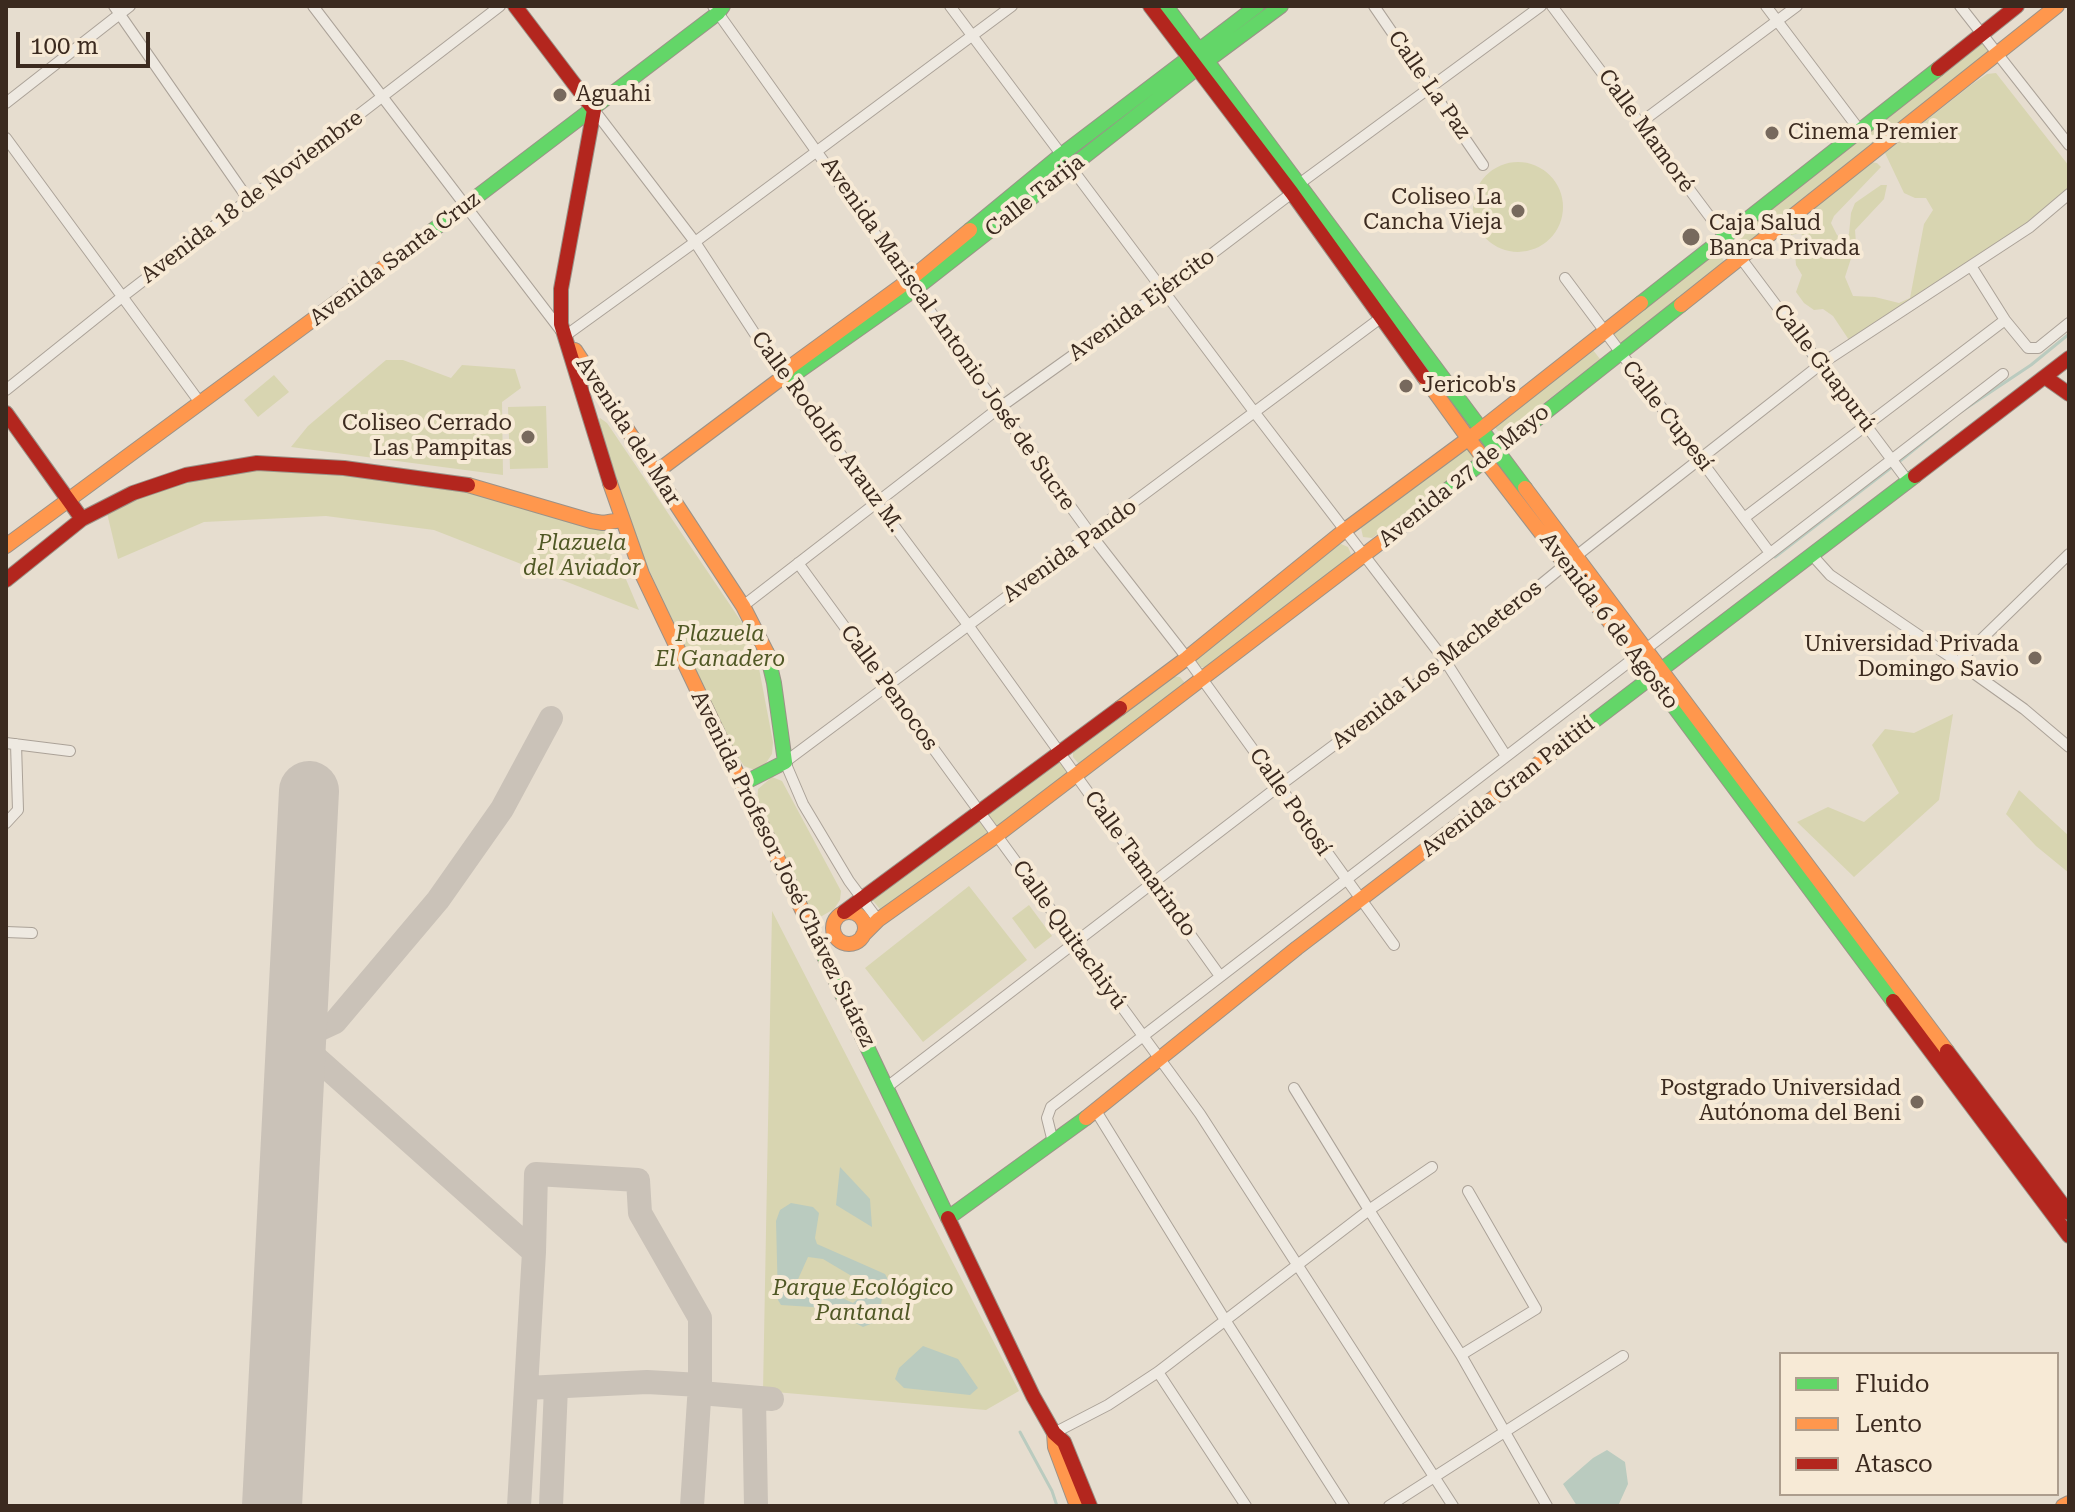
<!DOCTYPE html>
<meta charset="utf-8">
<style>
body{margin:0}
#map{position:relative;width:2075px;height:1512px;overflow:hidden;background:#e6ddcf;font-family:"Roboto Serif",serif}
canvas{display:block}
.frame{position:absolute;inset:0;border:8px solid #3b2a1f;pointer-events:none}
.legend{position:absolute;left:1779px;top:1352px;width:280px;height:144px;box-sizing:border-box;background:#f7ead6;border:2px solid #ac9d8d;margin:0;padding:10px 14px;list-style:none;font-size:24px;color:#3b2a1f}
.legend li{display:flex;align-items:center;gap:16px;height:40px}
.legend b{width:40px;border:2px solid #ac9d8d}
.scale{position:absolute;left:16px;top:32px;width:134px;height:36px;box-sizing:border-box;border:4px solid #3b2a1f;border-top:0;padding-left:10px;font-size:24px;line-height:28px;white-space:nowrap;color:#3b2a1f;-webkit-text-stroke:6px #f7ead6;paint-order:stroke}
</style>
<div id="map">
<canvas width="2075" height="1512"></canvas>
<div class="frame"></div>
<ul class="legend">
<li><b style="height:10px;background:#63d668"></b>Fluido</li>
<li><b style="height:10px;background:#ff974d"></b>Lento</li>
<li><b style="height:10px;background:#b3261e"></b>Atasco</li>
</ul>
<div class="scale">100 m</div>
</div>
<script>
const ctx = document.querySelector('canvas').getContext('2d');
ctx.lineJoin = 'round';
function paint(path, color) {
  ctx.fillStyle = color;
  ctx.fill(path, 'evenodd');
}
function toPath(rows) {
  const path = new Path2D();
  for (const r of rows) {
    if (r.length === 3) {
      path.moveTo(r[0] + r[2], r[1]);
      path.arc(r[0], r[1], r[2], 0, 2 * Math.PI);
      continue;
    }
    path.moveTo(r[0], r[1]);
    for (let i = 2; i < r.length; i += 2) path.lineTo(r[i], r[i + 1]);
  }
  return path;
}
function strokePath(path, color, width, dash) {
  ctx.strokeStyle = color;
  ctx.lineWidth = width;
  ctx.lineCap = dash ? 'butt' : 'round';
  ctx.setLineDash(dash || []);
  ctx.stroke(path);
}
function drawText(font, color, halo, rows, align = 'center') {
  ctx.font = font + ' "Roboto Serif",serif';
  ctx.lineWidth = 8;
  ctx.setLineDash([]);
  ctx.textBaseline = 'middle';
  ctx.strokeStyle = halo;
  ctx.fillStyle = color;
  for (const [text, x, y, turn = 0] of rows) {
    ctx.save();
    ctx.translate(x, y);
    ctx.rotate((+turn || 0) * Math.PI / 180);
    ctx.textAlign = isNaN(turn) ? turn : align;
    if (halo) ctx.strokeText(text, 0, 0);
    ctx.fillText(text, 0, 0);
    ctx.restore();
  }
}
paint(toPath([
 [1983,42,1989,49,1988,55,1746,246,1741,245,1736,234],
 [1996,73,2069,166,2069,192,2036,218,1849,340,1833,316,1823,309,1814,310,1804,303,1796,292,1802,275,1796,265,1795,254,1806,248,1807,239,1800,233,1791,235,1791,229,1810,215,1820,202,1870,162,1877,163,1881,167,1834,216,1831,223,1837,235,1844,240,1849,234,1851,213,1855,203,1881,185,1887,185,1884,199,1855,230,1856,243,1845,277,1853,296,1875,297,1899,303,1910,298,1924,224,1933,210,1926,198,1915,198,1904,193,1885,153,1971,85,1987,74],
 [1518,207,45],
 [1714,252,1719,253,1724,261,1723,265,1623,344,1620,343,1612,332],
 [1593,350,1600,359,1502,436,1494,426],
 [386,360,403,360,451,378,462,365,515,369,521,388,502,402,503,475,291,447,308,426],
 [274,375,289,392,258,417,244,400],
 [546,406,548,468,510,469,508,407],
 [600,418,607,423,745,627,757,658,773,742,772,754,766,763,755,770,744,766,733,749,643,557,598,422],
 [1467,444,1478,458,1372,538,1363,537,1361,528],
 [317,470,443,488,518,503,606,532,639,610,434,530,326,516,204,522,118,559,107,513,135,496,224,471],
 [1341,544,1348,547,1351,554,1347,561,1205,668,1198,666,1195,657,1335,545],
 [1172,676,1180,677,1185,683,1184,691,1084,764,1078,763,1073,757,1073,750],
 [1953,714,1939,800,1854,877,1797,822,1828,807,1864,822,1899,793,1872,745,1885,729,1914,733],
 [1059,759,1071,775,998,830,985,812],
 [772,777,782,781,841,891,840,900,834,909,822,916,814,916,805,911,757,805,758,789],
 [2019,790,2069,836,2069,873,2036,846,2006,814],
 [979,817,990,836,885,915,869,896],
 [969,886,1027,960,923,1042,865,968],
 [1029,905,1052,936,1035,949,1012,918],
 [772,911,1019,1391,986,1410,763,1391]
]), '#d8d5b1');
paint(toPath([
 [840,1167,870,1199,872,1227,836,1205],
 [791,1203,813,1207,819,1213,815,1238,817,1244,885,1274,891,1285,882,1299,878,1321,863,1327,827,1308,781,1305,778,1300,776,1221,780,1210],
 [808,1257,823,1259,860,1281,861,1296,853,1303,838,1296,795,1290,795,1286],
 [923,1346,958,1359,978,1388,970,1395,904,1388,895,1379,899,1368],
 [1607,1450,1625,1462,1628,1484,1618,1506,1577,1506,1563,1484,1593,1458]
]), '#bacbbf');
strokePath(toPath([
 [1962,411,2031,365,2069,334],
 [1900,461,1947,423],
 [1775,557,1892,467],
 [1020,1432,1052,1491,1057,1506]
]), '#bacbbf', 3);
strokePath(toPath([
 [534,1252,536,1174,638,1180,640,1213,700,1318,700,1385],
 [526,1388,647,1382,700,1385,692,1506],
 [700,1393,772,1399],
 [754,1399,756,1506],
 [519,1506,534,1252,296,1040,335,1022,438,900,502,809,551,718],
 [551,1506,556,1387]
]), '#cac2b8', 24);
strokePath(toPath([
 [272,1506,309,791]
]), '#cac2b8', 60);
const street = toPath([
 [114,6,248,199],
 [313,6,565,336,695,242,1012,6],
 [713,6,999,408,1092,536,1187,658,1394,945],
 [950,6,1255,413,1446,662,1506,756],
 [1374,6,1483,165],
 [1552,6,1907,480],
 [1766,6,1861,132],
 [1960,6,2069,145],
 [6,103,130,6],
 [594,110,695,242,783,377,968,625,1220,976],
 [1640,123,1797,6],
 [6,138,201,404],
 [1971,266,2005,320,2028,348,2038,348,2069,323],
 [1565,278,1770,553],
 [6,390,122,297,500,6],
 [1744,518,2005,320],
 [1812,555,1830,575,1958,662,2069,554],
 [798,563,1200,1114,1453,1506],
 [743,606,999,408,1163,291,1292,193,1299,184,1541,6],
 [1958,662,2024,709,2069,747],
 [6,743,70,751],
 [6,823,18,810,16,744],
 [878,920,849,881,803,804,785,762,1386,314],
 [6,932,32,933],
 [887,1087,1279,786,1446,662,1566,564,1821,364,2030,227,2069,194],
 [1096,1111,1225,1320,1344,1506],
 [1053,1142,1047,1118,1051,1107,2003,374],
 [1432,1167,1369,1210,1461,1355],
 [1468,1191,1536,1309,1461,1355,1547,1506],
 [1158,1372,1246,1506],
 [1054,1433,1108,1405,1158,1372,1369,1210,1294,1088],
 [1389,1506,1623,1356]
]);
const fast = toPath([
 [1166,6,1525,488],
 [970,230,1061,155,1257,6],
 [395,259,718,13,723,6],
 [1641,303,1938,69],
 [792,376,914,290,1196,69,1281,6],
 [1398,529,1681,305],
 [1652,677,1893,1001],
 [1577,734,1915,476],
 [742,784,785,762,774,683,767,653],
 [815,937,948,1218,1086,1118]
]);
const slow = toPath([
 [1681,305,2057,6],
 [575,350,743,606,767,653],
 [1424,377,1468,438,1652,677],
 [655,473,783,377,790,367,908,281,970,230],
 [610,483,642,574,815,937],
 [468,485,591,521,603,523,621,520],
 [1525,488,1661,670],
 [6,546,395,259],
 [1661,670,1947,1051],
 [1120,708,1187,658,1345,530,1480,430,1641,303],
 [849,928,16],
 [863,935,878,920,996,836,1398,529],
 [1086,1118,1297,948,1577,734],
 [1054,1433,1055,1447,1077,1506],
 [2063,1506,2069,1503]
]);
const jam = toPath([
 [515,6,594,110,561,289,561,324,610,483],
 [1150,6,1292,193,1424,377],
 [1938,69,2017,6],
 [2045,377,2069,394],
 [6,413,82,519],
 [1915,476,2069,358],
 [6,580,82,519,133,493,186,475,257,463,344,468,468,485],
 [844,912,1120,708],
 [1893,1001,2069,1236],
 [1947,1051,2069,1213],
 [948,1218,1033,1396,1054,1433,1064,1442,1090,1506]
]);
strokePath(street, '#aba298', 12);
strokePath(fast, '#9b9288', 16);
strokePath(slow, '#9b9288', 16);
strokePath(jam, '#9b9288', 16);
strokePath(street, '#eee9e1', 10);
strokePath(fast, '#63d668', 14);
strokePath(slow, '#ff974d', 14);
strokePath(jam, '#b3261e', 14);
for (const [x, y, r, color] of [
 [560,95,8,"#77695d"],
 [1772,133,8,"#77695d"],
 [1518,211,8,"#77695d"],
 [1691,237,10,"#77695d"],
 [1406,386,8,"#77695d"],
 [528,437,8,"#77695d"],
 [2035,658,8,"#77695d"],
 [1917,1102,8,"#77695d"]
]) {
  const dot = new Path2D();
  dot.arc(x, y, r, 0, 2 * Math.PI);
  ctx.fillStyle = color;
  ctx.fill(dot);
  strokePath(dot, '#f7ead6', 3);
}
drawText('22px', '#3b2a1f', '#f7ead6', [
 ["Calle La Paz",1429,85,55],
 ["Calle Mamoré",1646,131,54],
 ["Calle Tarija",1035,196,-38],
 ["Avenida 18 de Noviembre",252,197,-37],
 ["Avenida Santa Cruz",395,259,-37],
 ["Avenida Ejército",1142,305,-36],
 ["Avenida Mariscal Antonio José de Sucre",948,334,55],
 ["Calle Guapurú",1824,368,53],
 ["Calle Cupesí",1667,416,52],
 ["Avenida del Mar",628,431,57],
 ["Calle Rodolfo Arauz M.",827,432,54],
 ["Avenida 27 de Mayo",1464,476,-39],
 ["Avenida Pando",1070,551,-36],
 ["Avenida 6 de Agosto",1609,621,53],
 ["Avenida Los Macheteros",1437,665,-38],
 ["Calle Penocos",889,688,54],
 ["Avenida Gran Paitití",1508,787,-38],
 ["Calle Potosí",1290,802,55],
 ["Calle Tamarindo",1140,864,54],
 ["Avenida Profesor José Chávez Suárez",783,869,64],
 ["Calle Quitachiyú",1069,935,54]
]);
drawText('22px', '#3b2a1f', '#f7ead6', [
 ["Aguahi",576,95],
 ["Cinema Premier",1788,133],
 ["Coliseo La",1502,198,"right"],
 ["Cancha Vieja",1502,223,"right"],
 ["Caja Salud",1709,224],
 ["Banca Privada",1709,249],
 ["Jericob's",1422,386],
 ["Coliseo Cerrado",512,424,"right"],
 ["Las Pampitas",512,449,"right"],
 ["Universidad Privada",2019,645,"right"],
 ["Domingo Savio",2019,670,"right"],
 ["Postgrado Universidad",1901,1089,"right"],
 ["Autónoma del Beni",1901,1114,"right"]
], 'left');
drawText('italic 22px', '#505825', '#f7ead6', [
 ["Plazuela",582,544],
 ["del Aviador",582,569],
 ["Plazuela",720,635],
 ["El Ganadero",720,660],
 ["Parque Ecológico",863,1289],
 ["Pantanal",863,1314]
]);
</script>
